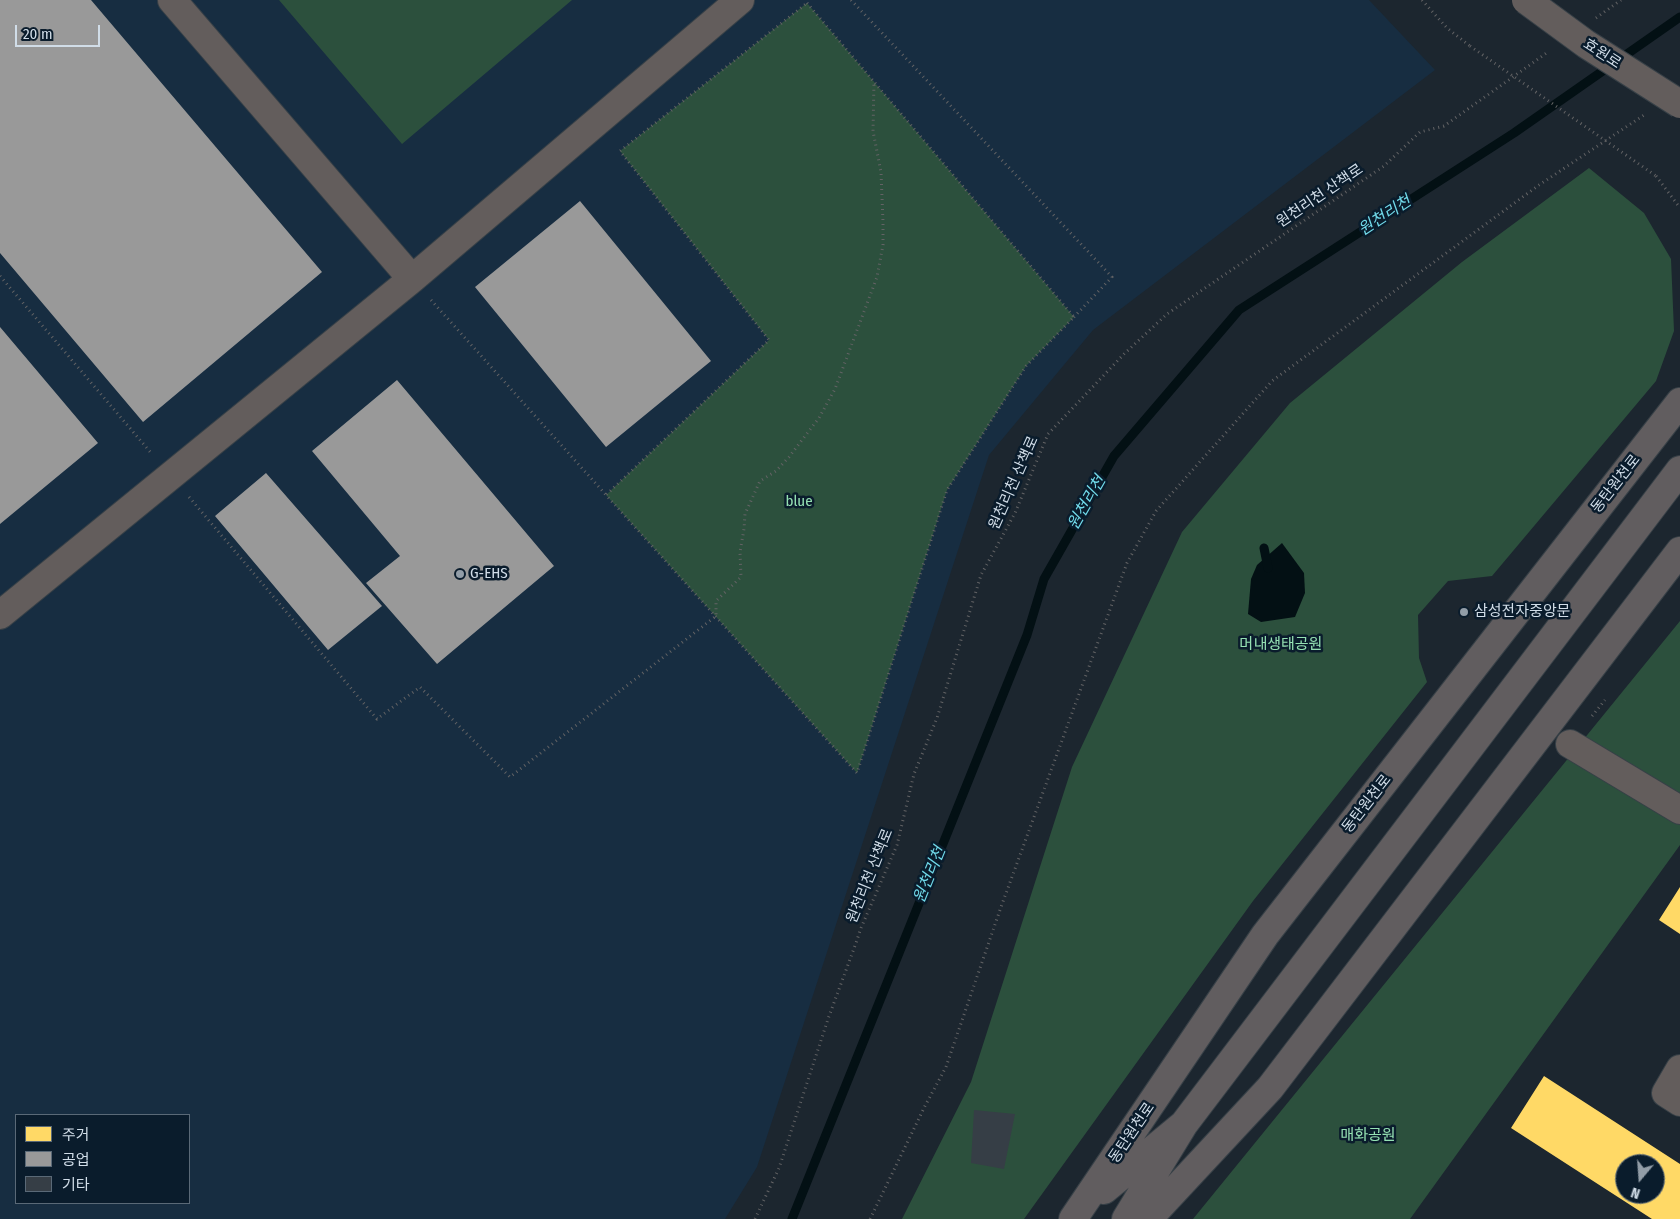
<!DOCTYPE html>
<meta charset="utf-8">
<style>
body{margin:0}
#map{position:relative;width:1680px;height:1219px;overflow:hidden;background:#1c262f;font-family:"Fira Sans Condensed","Noto Sans KR",sans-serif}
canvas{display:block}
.legend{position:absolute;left:15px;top:1114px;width:175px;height:90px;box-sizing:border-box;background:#0a1c2c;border:1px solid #5a6977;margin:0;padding:6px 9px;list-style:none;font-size:15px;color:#d1dde8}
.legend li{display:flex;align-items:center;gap:10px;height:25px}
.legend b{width:25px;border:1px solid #5a6977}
.north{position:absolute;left:1615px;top:1154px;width:50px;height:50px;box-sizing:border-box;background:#0a1c2c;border:1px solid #5a6977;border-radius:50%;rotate:198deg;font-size:14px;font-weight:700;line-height:20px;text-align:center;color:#d1dde8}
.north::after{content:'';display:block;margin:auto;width:18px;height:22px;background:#929da7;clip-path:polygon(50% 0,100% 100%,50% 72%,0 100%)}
.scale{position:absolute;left:15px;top:25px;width:85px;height:22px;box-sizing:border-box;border:2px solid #d1dde8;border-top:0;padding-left:6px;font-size:15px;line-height:18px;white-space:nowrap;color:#d1dde8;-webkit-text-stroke:4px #0a1c2c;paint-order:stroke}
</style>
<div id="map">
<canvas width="1680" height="1219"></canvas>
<ul class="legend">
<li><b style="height:14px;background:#ffd966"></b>주거</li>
<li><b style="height:14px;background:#999"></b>공업</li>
<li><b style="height:14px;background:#363e46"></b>기타</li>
</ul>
<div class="north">N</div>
<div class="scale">20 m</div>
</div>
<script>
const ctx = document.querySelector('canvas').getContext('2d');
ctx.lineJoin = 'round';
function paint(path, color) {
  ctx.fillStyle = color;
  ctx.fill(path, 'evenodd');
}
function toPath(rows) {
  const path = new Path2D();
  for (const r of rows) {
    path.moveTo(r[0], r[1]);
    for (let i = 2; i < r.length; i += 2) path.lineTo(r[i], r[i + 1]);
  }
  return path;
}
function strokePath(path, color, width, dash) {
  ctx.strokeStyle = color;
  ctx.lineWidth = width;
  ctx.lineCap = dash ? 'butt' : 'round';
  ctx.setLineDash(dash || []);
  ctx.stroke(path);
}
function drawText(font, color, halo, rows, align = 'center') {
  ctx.font = font + ' "Fira Sans Condensed","Noto Sans KR",sans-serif';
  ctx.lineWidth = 5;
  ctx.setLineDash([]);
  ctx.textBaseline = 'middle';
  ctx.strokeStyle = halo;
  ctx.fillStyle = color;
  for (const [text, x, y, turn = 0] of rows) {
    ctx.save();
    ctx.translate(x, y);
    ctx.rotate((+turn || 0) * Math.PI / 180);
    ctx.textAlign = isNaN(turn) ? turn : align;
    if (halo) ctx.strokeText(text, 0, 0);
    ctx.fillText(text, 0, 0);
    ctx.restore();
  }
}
paint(toPath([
 [0,0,1369,0,1435,70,1093,330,989,455,757,1167,725,1219,0,1219],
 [16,1115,189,1115,189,1203,16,1203]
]), '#172d41');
paint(toPath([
 [279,0,572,0,402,144],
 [807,3,1074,317,1026,366,947,490,857,773,606,495,769,340,620,151],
 [1589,168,1644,213,1671,259,1674,331,1656,381,1492,576,1448,581,1418,615,1419,658,1427,682,1253,901,1024,1219,902,1219,971,1082,1072,767,1182,532,1290,403,1462,262],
 [1680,621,1680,845,1410,1219,1193,1219]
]), '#2c503d');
paint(toPath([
 [1282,543,1304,573,1305,593,1295,617,1261,622,1248,614,1251,579,1257,565]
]), '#031014');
paint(toPath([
 [1680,887,1680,934,1659,920],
 [1544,1076,1680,1164,1680,1219,1652,1219,1511,1128],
 [1625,1164,1655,1164,1655,1194,1625,1194]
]), '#ffd966');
paint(toPath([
 [0,0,91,0,322,272,143,422,0,253],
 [580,201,711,361,606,447,475,287],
 [0,327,98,443,0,524],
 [397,380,554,566,437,664,366,583,400,556,312,451],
 [266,473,382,606,328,650,215,516]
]), '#999');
strokePath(toPath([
 [1264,548,1268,568],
 [792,1219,1027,635,1044,579,1114,456,1239,310,1514,133,1680,17]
]), '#031014', 9);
paint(toPath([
 [974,1110,1015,1114,1004,1169,971,1163]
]), '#363e46');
const minor = toPath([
 [172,0,412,279],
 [0,615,412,279,740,0],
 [1570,744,1680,810],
 [1680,1069,1666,1093,1680,1102]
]);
const major = toPath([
 [1184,1124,1680,470],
 [1104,1190,1184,1124,1126,1219],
 [1073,1219,1265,935,1680,402],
 [1148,1219,1270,1088,1680,551]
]);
strokePath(minor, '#374047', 30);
strokePath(major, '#374047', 30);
strokePath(toPath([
 [851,0,1112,277,1073,318],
 [1422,0,1447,28,1470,46],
 [807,3,1074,317,1026,366,947,490,857,773,606,495,769,340,620,151,807,3],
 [1596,18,1621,0],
 [1656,176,1680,208],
 [0,276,152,454],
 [431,300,607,496],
 [189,497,377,719,420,687,510,777,716,616,716,601,741,577,740,552,744,529,745,514,760,481,776,471,789,457,819,418,835,389,877,277,883,245,883,222,881,172,873,131,874,82],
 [1592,716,1605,700],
 [755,1219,779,1168,828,1019,856,943,861,928,897,845,914,774,937,718,981,575,1015,513,1048,434,1124,354,1167,314,1384,166,1420,132,1444,126,1548,52],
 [870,1219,925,1106,946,1067,1001,907,1127,563,1156,511,1272,381,1539,185,1644,115]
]), '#636365', 3, [1, 4]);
strokePath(minor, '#635d5c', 28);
strokePath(major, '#615d5f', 28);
const minorBridge = toPath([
 [1526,0,1586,44,1680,104]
]);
strokePath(minorBridge, '#374047', 30, []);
strokePath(toPath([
 [1470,46,1656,176]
]), '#636365', 3, [1, 4]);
strokePath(minorBridge, '#635d5c', 28);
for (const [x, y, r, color] of [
 [460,574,5,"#929da7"],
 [1464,612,5,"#929da7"]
]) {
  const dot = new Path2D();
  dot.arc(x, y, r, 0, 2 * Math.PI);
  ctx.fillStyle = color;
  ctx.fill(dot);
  strokePath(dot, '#0a1c2c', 2);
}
drawText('15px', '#d1dde8', '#0a1c2c', [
 ["효원로",1602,54,33],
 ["원천리천 산책로",1320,196,-34],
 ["원천리천 산책로",1014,483,-66],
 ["동탄원천로",1616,484,-52],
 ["동탄원천로",1367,804,-52],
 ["원천리천 산책로",870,876,-68],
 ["동탄원천로",1132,1133,-56]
]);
drawText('15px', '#95e1b3', '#0a1c2c', [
 ["blue",799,502],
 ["머내생태공원",1281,645],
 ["매화공원",1368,1136]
]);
drawText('15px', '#d1dde8', '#0a1c2c', [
 ["G-EHS",470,574],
 ["삼성전자중앙문",1474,612]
], 'left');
drawText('italic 16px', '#71daea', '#0a1c2c', [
 ["원천리천",1385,216,-33],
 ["원천리천",1087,503,-60],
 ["원천리천",930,875,-68]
]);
</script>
